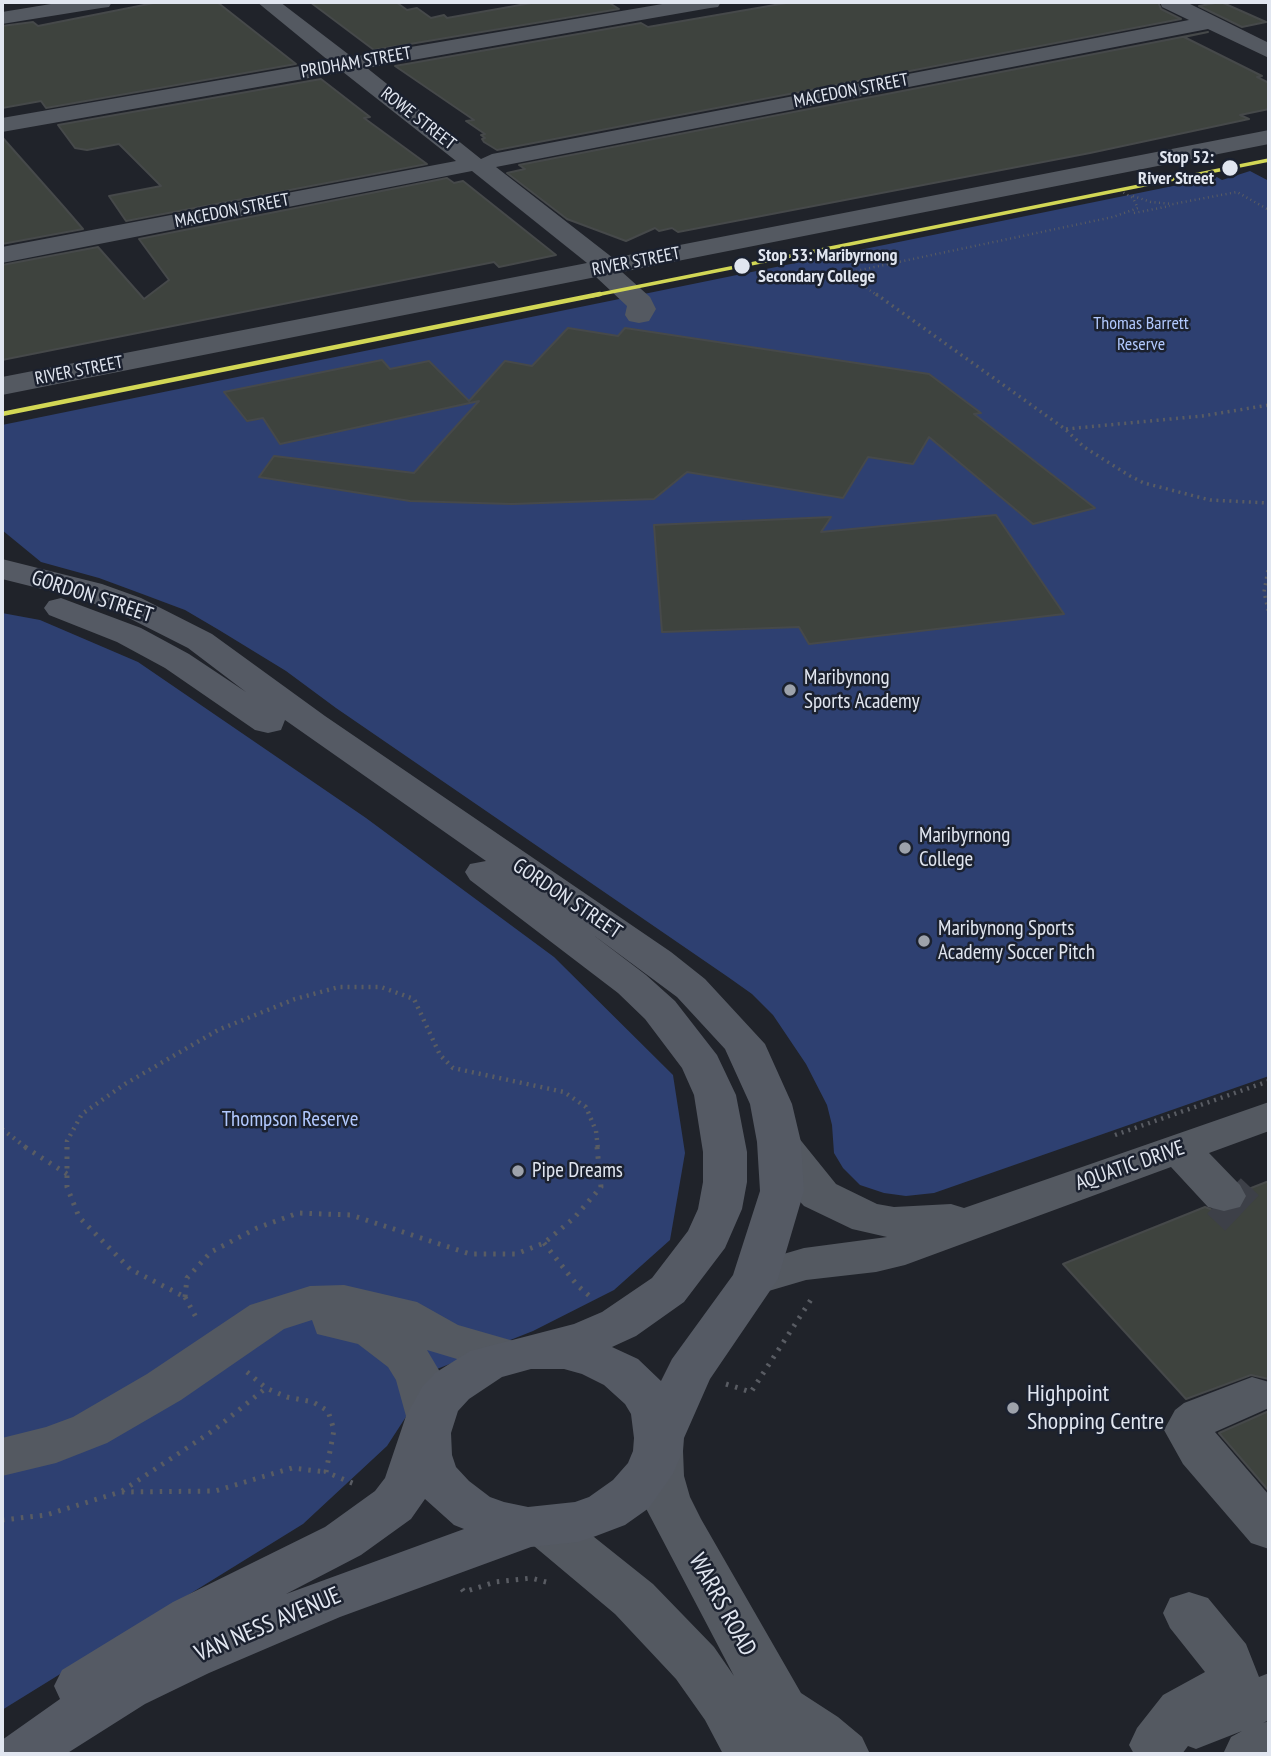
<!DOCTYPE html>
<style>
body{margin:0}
#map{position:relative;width:1271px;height:1756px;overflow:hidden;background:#20232a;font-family:"PT Sans Narrow",sans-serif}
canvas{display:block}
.frame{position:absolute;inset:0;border:4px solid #e1e6f0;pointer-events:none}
</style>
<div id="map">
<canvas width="1271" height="1756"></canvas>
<div class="frame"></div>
</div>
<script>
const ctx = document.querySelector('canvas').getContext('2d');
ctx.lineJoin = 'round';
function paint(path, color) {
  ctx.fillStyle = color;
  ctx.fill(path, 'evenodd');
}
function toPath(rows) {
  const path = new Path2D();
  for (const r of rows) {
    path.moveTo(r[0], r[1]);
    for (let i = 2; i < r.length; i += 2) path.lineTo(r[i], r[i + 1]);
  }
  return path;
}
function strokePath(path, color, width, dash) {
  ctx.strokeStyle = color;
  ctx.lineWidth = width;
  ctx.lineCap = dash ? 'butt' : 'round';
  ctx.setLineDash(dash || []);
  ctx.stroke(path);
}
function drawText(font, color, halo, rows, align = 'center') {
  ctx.font = font + ' "PT Sans Narrow",sans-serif';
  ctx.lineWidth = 5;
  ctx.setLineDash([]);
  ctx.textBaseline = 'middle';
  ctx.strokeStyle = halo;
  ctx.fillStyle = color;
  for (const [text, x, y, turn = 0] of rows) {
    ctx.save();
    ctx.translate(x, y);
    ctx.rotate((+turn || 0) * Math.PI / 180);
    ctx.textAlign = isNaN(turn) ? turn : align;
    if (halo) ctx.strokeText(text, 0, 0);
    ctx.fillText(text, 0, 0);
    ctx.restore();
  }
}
paint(toPath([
 [1250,171,1269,181,1269,1076,934,1193,906,1196,884,1193,860,1185,843,1168,834,1153,832,1125,827,1105,806,1064,773,1015,752,994,728,977,336,708,286,671,219,630,185,610,145,595,99,578,41,562,2,530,2,425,1217,177,1222,180],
 [2,613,40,620,138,662,366,818,554,957,673,1075,685,1153,670,1240,614,1290,533,1331,437,1369,387,1446,303,1524,2,1710]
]), '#2e4071');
const building = toPath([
 [159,2,217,2,296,64,46,108,41,101,2,108,2,26,33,22,38,26,159,2],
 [310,2,396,2,407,10,417,8,431,18,444,15,447,18,537,2,608,2,619,9,374,50,310,2],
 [792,2,1158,2,1161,9,1181,19,497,150,484,142,482,139,485,138,481,135,485,134,466,121,474,120,395,66,641,23,648,27,792,2],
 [1221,2,1266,22,1242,27,1199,6,1221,2],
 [1208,32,1184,37,1262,76,1257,77,1269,83,1269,109,1240,115,1249,119,1090,153,678,232,672,228,659,231,655,228,626,241,567,219,507,173,525,169,519,165,1208,32],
 [321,79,370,117,364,118,427,164,126,221,109,196,161,186,119,144,87,150,75,148,58,125,321,79],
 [2,137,64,207,83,229,2,244,2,137],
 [447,178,454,183,463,181,556,255,499,267,494,262,2,360,2,265,98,247,144,299,169,280,139,239,447,178],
 [568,328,618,336,625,328,929,374,981,413,974,414,1095,508,1033,524,929,437,913,464,868,457,843,498,687,472,654,499,512,504,410,501,259,477,274,456,414,473,479,401,280,444,263,418,247,421,224,392,382,360,390,369,429,361,469,401,505,361,532,366,568,328],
 [996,515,1064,614,809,644,799,627,662,632,654,525,831,517,821,532,996,515],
 [1269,1181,1269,1379,1251,1375,1186,1399,1063,1264,1205,1207,1223,1214,1241,1210,1248,1197,1246,1190,1269,1181],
 [1269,1411,1269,1491,1219,1433,1269,1411]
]);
paint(building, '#3e433e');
strokePath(building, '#46494a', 2);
strokePath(toPath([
 [1224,1196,1242,1213]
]), '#3d4048', 49, [49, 24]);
strokePath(toPath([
 [1133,196,1151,202,1173,204,1237,192,1269,210],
 [1134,213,1170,206],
 [878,296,846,273,1113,217,1138,208,1133,198,1119,190]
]), '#595c63', 2.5, [1, 3.5]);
strokePath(toPath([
 [876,294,1065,429,1084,447,1130,476,1144,483,1210,500,1269,503],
 [1066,429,1202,416,1269,405],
 [1269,564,1264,592,1269,614]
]), '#595c63', 3.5, [2, 4.5]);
strokePath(toPath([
 [2,1129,28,1149],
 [1115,1135,1269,1081],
 [67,1149,67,1141,82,1114,125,1084,218,1030,295,999,339,987,381,987,414,999,440,1055,453,1068,564,1092,586,1107,596,1131,598,1149]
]), '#595c63', 4.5, [2, 5]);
strokePath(toPath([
 [25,1147,67,1174],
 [67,1147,67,1187,79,1217,130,1269,185,1297],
 [544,1243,577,1285,593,1299],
 [185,1297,198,1321],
 [185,1297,187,1278,211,1252,257,1228,298,1213,351,1215,470,1254,516,1254,544,1243,574,1218,601,1187,597,1147],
 [247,1372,266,1388,287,1397,313,1402,328,1411,334,1430,326,1472,357,1485],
 [726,1384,751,1392,814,1295],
 [122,1491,214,1430,266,1388],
 [2,1520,46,1515,120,1492,215,1491,292,1468,326,1472],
 [462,1589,464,1592,495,1582,531,1578,550,1583]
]), '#595c63', 5, [2.5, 7]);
paint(toPath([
 [63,2,112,2,109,7,101,8,2,24,2,12,63,2],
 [257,2,280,2,352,57,674,2,721,2,718,7,710,8,367,68,481,159,492,154,1189,20,1162,7,1160,2,1186,2,1269,43,1269,58,1208,29,496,167,613,258,1269,130,1269,144,622,272,650,297,656,309,649,321,639,323,629,321,625,315,627,306,596,277,2,395,2,377,587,263,472,171,2,263,2,247,456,161,343,72,2,132,2,118,329,61,257,2],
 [1269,1102,1269,1131,1209,1153,1240,1185,1246,1196,1240,1207,1224,1211,1208,1207,1171,1167,905,1265,876,1272,806,1280,755,1295,739,1291,732,1279,739,1267,804,1248,887,1237,852,1229,804,1206,789,1190,757,1142,764,1132,779,1127,794,1132,836,1184,877,1204,894,1207,951,1204,964,1208,1269,1102],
 [344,1285,417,1302,458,1325,524,1344,531,1356,524,1368,507,1374,427,1350,443,1377,456,1416,448,1429,431,1434,414,1429,406,1416,396,1380,388,1367,358,1344,317,1334,312,1320,284,1329,181,1400,107,1443,56,1463,2,1476,2,1438,46,1427,73,1417,147,1374,250,1305,310,1286,344,1285],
 [1252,1377,1269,1382,1269,1408,1215,1432,1269,1495,1269,1549,1251,1543,1183,1464,1164,1430,1175,1410,1184,1403,1252,1377],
 [658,1432,676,1438,683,1451,684,1476,690,1497,701,1519,801,1693,838,1717,862,1737,870,1754,723,1754,705,1720,676,1679,615,1614,528,1541,520,1527,528,1513,546,1507,564,1513,653,1584,714,1647,734,1676,640,1497,634,1476,633,1451,640,1438,658,1432],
 [1189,1592,1208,1598,1246,1644,1259,1677,1269,1673,1269,1720,1263,1723,1269,1721,1269,1754,1223,1754,1231,1737,1242,1731,1196,1749,1188,1746,1182,1754,1134,1754,1129,1745,1137,1728,1163,1695,1205,1672,1170,1628,1163,1613,1170,1598,1189,1592]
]), '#545961');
paint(toPath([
 [2,559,102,584,141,598,212,634,325,716,671,952,705,979,765,1044,792,1104,801,1142,804,1191,778,1279,710,1379,684,1438,683,1451,673,1474,649,1508,625,1525,596,1536,578,1542,531,1547,340,1617,209,1673,145,1704,66,1754,2,1754,2,1740,60,1699,54,1686,62,1670,173,1602,325,1527,375,1491,385,1478,406,1416,422,1387,435,1373,470,1351,574,1324,602,1312,652,1278,688,1231,698,1209,703,1182,703,1152,694,1095,682,1068,645,1019,618,993,470,880,465,872,470,864,486,861,285,720,281,730,268,733,255,730,165,668,117,642,49,615,44,608,49,601,61,598,141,628,189,654,246,692,188,648,117,612,78,598,2,579,2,559],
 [592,934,677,997,725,1049,750,1104,757,1142,760,1191,733,1275,672,1359,661,1381,638,1359,612,1347,636,1336,684,1302,725,1248,742,1209,747,1182,747,1152,736,1095,717,1055,675,1001,646,975,592,934],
 [531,1369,564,1369,582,1374,604,1385,625,1404,631,1414,634,1438,633,1451,628,1463,613,1480,589,1497,575,1502,528,1507,504,1502,490,1497,469,1481,456,1467,452,1455,451,1433,458,1411,469,1399,502,1377,531,1369],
 [425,1499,454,1525,464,1529,286,1594,361,1555,411,1519,425,1499]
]), '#555a64');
strokePath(toPath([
 [591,296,1269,160]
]), '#d2d755', 3.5);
strokePath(toPath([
 [2,414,600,294]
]), '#d2d755', 4.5);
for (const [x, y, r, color] of [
 [1230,168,9,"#e1e6f0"],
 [742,266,9,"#e1e6f0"],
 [790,690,7,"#9da2ab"],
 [905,848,7,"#9da2ab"],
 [924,941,7,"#9da2ab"],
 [518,1171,7,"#9da2ab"],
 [1013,1408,7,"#9da2ab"]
]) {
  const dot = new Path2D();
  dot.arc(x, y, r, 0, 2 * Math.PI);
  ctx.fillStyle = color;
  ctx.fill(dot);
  strokePath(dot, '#1b212f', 2.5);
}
drawText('18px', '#e1e6f0', '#1b212f', [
 ["PRIDHAM STREET",356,63,-10],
 ["MACEDON STREET",851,91,-11],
 ["ROWE STREET",418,119,38],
 ["MACEDON STREET",232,211,-11],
 ["RIVER STREET",636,262,-11],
 ["RIVER STREET",79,371,-11]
]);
drawText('bold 18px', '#e1e6f0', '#1b212f', [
 ["Stop 52:",1214,158],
 ["River Street",1214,179],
 ["Stop 53: Maribyrnong",758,256,"left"],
 ["Secondary College",758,277,"left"]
], 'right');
drawText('18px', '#b2c9fe', '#1b212f', [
 ["Thomas Barrett",1141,324],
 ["Reserve",1141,345]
]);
drawText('21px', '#e1e6f0', '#1b212f', [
 ["GORDON STREET",92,597,18],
 ["GORDON STREET",567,899,34],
 ["AQUATIC DRIVE",1130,1166,-19]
]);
drawText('21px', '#e1e6f0', '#1b212f', [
 ["Maribynong",804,678],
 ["Sports Academy",804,702],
 ["Maribyrnong",919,836],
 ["College",919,860],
 ["Maribynong Sports",938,929],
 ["Academy Soccer Pitch",938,953],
 ["Pipe Dreams",532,1171]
], 'left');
drawText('21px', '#b2c9fe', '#1b212f', [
 ["Thompson Reserve",290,1120]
]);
drawText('24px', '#e1e6f0', '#1b212f', [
 ["Highpoint",1027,1394],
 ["Shopping Centre",1027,1422]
], 'left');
drawText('24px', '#e1e6f0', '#1b212f', [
 ["WARRS ROAD",722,1605,61],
 ["VAN NESS AVENUE",268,1625,-23]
]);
</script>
